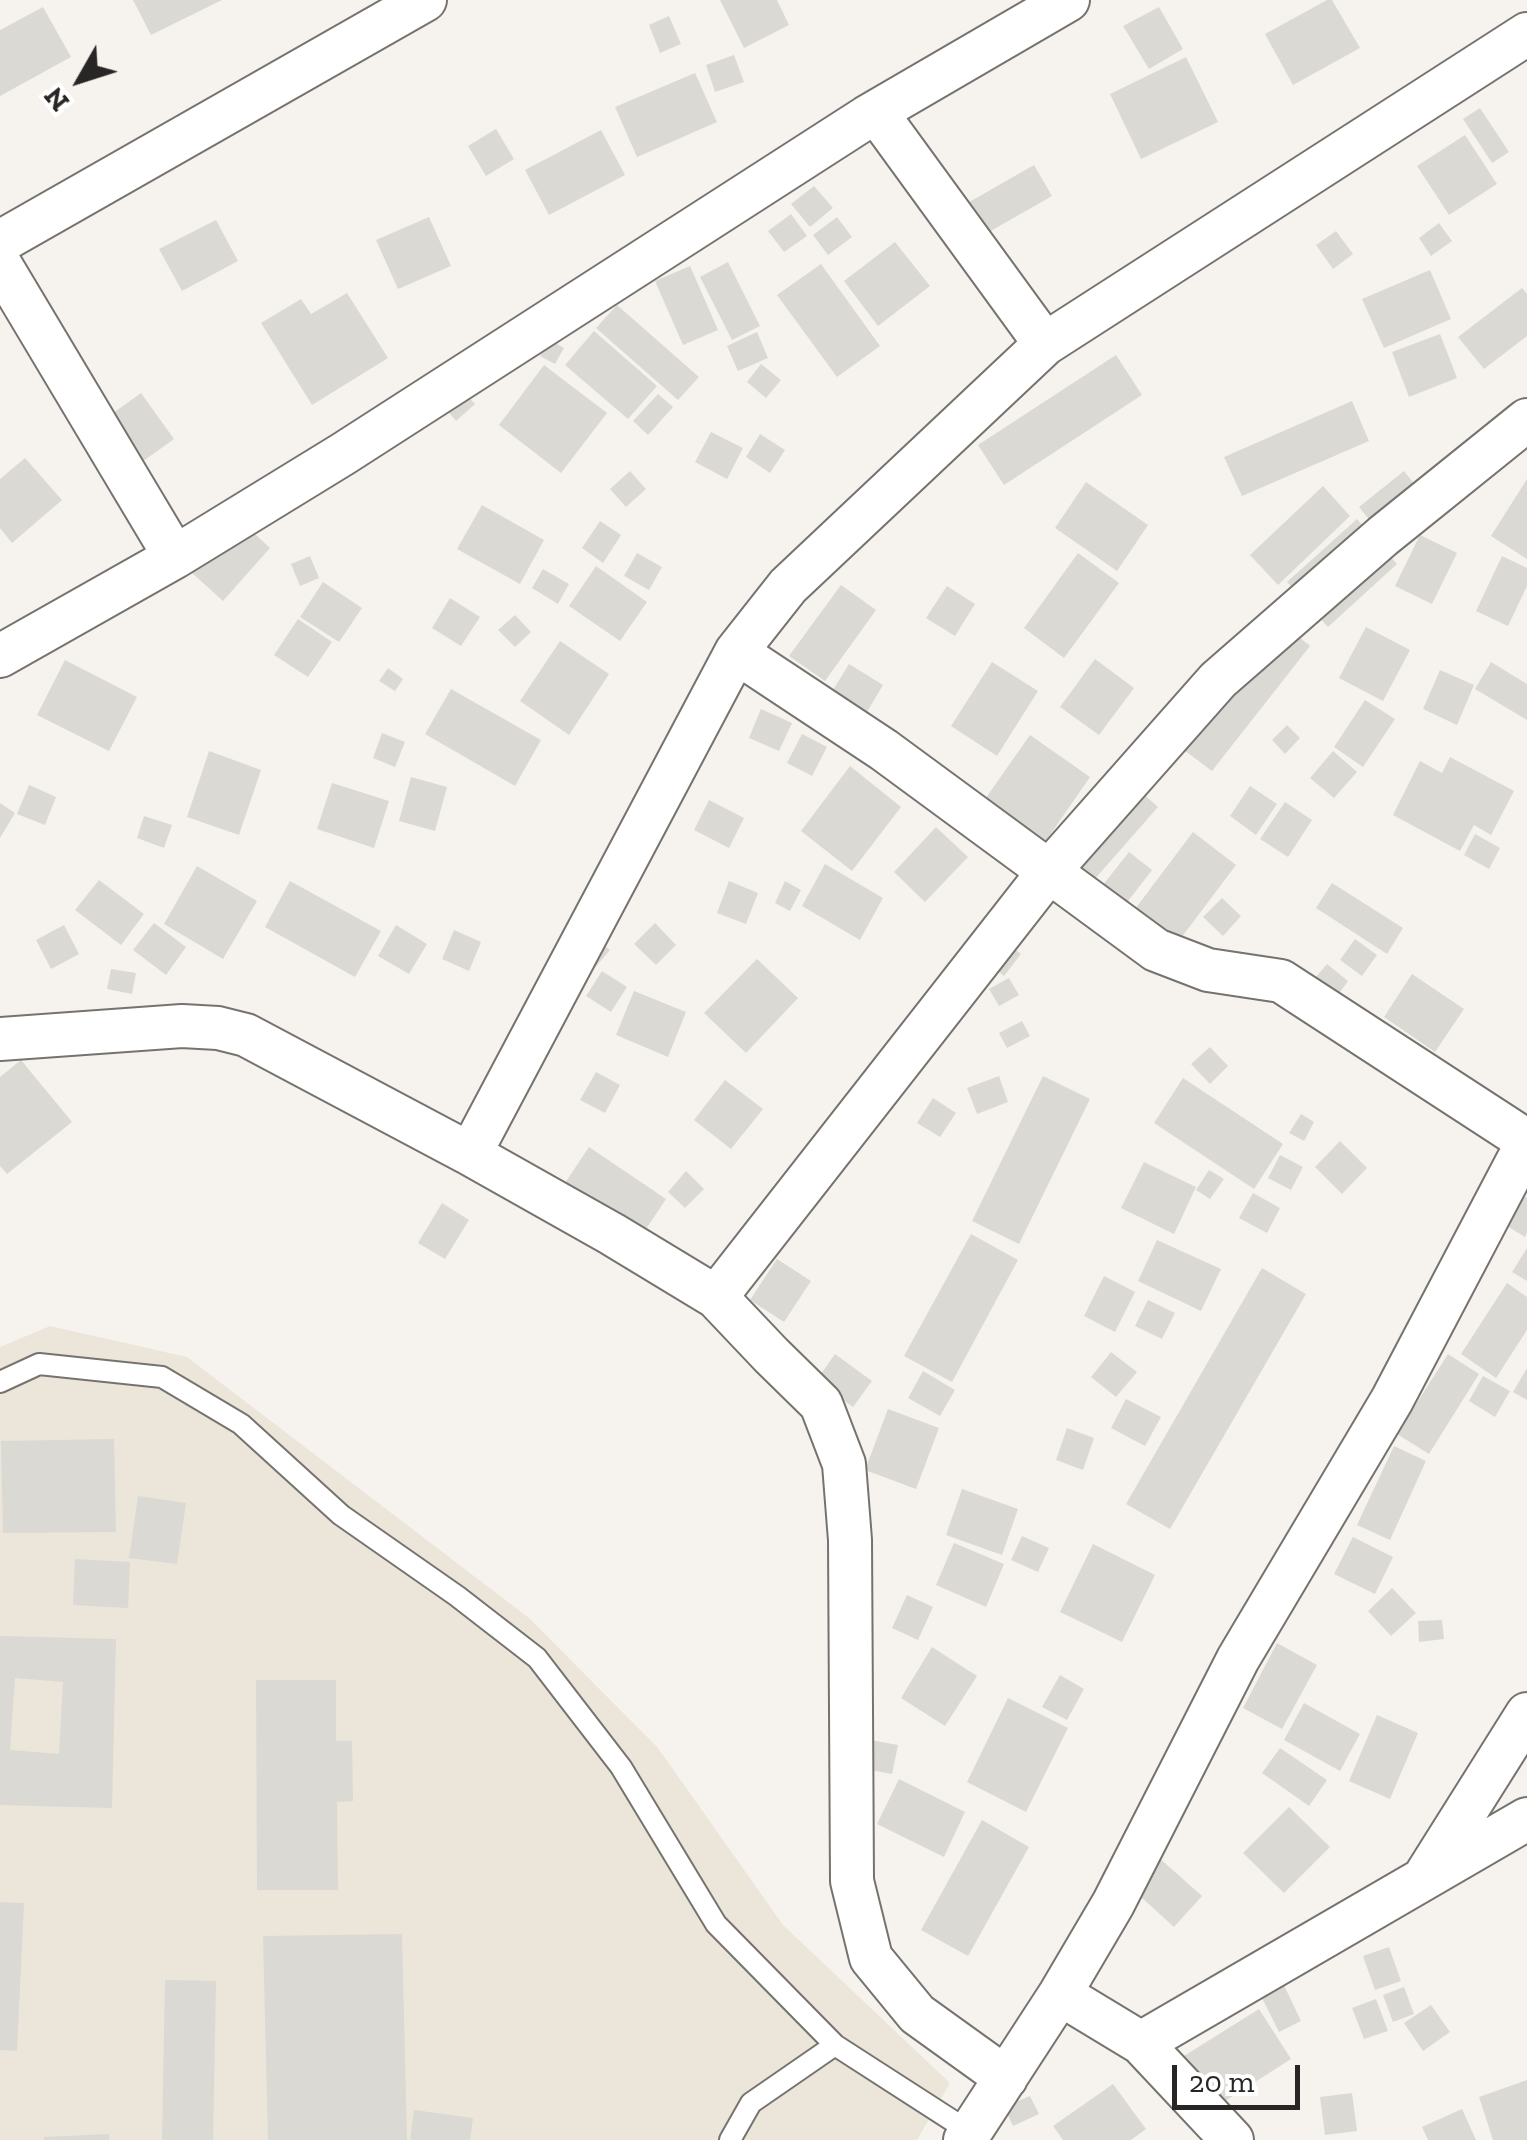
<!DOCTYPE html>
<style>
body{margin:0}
#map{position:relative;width:1527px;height:2140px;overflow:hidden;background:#f6f3ee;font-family:"Zilla Slab",serif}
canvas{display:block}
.north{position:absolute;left:30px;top:30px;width:100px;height:100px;-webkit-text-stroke:8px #fff;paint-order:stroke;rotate:231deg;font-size:28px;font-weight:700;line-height:40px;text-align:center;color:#282625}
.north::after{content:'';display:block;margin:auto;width:35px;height:45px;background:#282625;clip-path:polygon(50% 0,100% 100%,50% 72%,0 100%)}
.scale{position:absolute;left:1172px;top:2065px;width:128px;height:45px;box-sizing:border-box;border:5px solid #282625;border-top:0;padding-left:12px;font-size:30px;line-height:35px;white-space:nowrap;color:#282625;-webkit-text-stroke:8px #fff;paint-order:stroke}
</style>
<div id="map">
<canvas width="1527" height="2140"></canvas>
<div class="north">N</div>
<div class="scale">20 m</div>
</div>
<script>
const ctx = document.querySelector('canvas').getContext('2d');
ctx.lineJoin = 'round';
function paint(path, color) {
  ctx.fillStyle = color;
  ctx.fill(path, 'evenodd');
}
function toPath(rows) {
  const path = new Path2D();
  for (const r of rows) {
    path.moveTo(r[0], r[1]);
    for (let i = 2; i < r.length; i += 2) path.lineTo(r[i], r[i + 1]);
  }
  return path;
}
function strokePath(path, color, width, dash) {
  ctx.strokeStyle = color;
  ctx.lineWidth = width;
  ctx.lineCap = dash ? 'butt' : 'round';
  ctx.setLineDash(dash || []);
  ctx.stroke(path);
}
paint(toPath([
 [50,1326,187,1357,529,1618,658,1748,783,1925,950,2083,917,2140,0,2140,0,1347]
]), '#ece5da');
paint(toPath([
 [133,0,222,0,151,35],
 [720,0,777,0,789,25,744,48],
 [1327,0,1332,0,1360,48,1293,85,1265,34],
 [43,7,71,57,0,96,0,30],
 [1159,7,1183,49,1149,69,1123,26],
 [669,16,681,44,660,53,649,25],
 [734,55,744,82,715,92,706,65],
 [1186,57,1218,122,1141,159,1110,94],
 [695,73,717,122,637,157,615,107],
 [1480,108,1509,152,1492,163,1463,119],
 [496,129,514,159,486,176,468,146],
 [601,130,625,175,549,215,525,170],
 [1465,135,1497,184,1449,215,1417,166],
 [1034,165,1052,196,982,236,964,205],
 [814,186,833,208,810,227,791,204],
 [791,214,807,236,784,252,768,231],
 [429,217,451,266,398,289,376,240],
 [837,217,852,237,828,255,813,235],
 [216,220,238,261,182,291,159,249],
 [1439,223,1452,241,1431,256,1419,238],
 [1336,231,1353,254,1333,269,1316,245],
 [895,242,930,286,878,326,844,281],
 [728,262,760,326,732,340,700,277],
 [821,264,880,346,837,377,777,295],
 [690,266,718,330,683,345,655,281],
 [1430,270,1451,319,1384,348,1362,299],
 [1522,288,1527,294,1527,336,1484,369,1458,337],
 [347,293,388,358,312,405,261,323,301,299,311,314],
 [617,305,699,377,678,400,596,328],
 [594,331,657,386,628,419,565,365],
 [757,332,768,358,738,371,727,346],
 [1440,334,1457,378,1409,397,1392,352],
 [550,340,564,348,555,364,540,356],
 [1116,355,1142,395,1004,485,978,445],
 [761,364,781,380,766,398,747,382],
 [544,365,607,413,561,473,499,425],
 [464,392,475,404,456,421,446,409],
 [141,393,174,439,128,472,95,426],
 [658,394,673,407,648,435,633,421],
 [1352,401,1369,441,1242,496,1224,457],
 [711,432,743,448,727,479,695,462],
 [760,434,785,450,770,473,746,457],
 [25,458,62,500,12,543,0,528,0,479],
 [630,471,646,489,626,507,610,489],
 [1404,471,1424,496,1379,532,1359,507],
 [1527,479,1527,559,1491,536],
 [1086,482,1148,525,1117,571,1055,528],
 [1323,486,1350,516,1278,585,1250,555],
 [482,505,544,540,520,584,457,549],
 [229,510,270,548,223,601,181,563],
 [1357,519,1397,564,1328,627,1287,582],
 [600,521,621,535,603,563,582,548],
 [1420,535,1457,553,1432,604,1395,586],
 [637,553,662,567,649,590,624,576],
 [1078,553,1119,583,1064,658,1024,628],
 [310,556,319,578,300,586,291,564],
 [1502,556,1527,568,1527,586,1508,626,1476,611],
 [596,566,647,602,620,641,569,606],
 [543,569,569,584,558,604,532,588],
 [323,582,362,608,339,642,300,617],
 [841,585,876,610,825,681,789,656],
 [947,586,975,604,955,636,926,618],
 [450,598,480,617,461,646,432,628],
 [515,615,531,632,515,647,498,630],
 [1272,615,1310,646,1212,771,1172,741],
 [298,619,332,642,308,677,274,655],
 [1366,627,1410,650,1383,701,1339,678],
 [560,641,609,674,569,735,520,701],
 [1095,659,1134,688,1099,735,1060,707],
 [65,660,137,697,109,751,37,715],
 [992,662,1038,691,997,756,951,726],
 [1491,662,1527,684,1527,720,1475,689],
 [849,664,883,685,864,717,830,695],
 [388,668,403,679,395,691,379,681],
 [1440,670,1474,685,1457,725,1423,709],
 [451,689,541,740,515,786,425,734],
 [1365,700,1395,719,1363,767,1334,747],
 [761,709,792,723,779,751,749,738],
 [1287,725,1300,738,1285,754,1272,740],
 [382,733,405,742,395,767,373,758],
 [802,734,827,747,812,776,787,763],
 [1030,735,1090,777,1043,845,983,802],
 [209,751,261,770,239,835,187,817],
 [1333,751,1357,772,1334,798,1310,778],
 [1450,757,1514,791,1491,835,1474,825,1460,851,1393,815,1420,761,1442,773],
 [850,766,901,807,852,871,801,831],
 [1117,771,1158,807,1086,889,1045,853],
 [411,777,447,787,435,831,399,821],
 [332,783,389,801,374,848,317,829],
 [29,785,56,797,45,825,17,814],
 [1250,786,1277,804,1256,835,1230,816],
 [709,800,744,818,729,848,694,830],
 [1285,802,1312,820,1288,857,1260,839],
 [0,803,15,813,0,838],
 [144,816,172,825,164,848,137,838],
 [936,827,968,857,925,902,894,872],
 [1193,832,1236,865,1169,954,1126,921],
 [1475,834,1500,848,1489,869,1464,855],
 [1129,852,1152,870,1118,914,1095,895],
 [825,864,883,898,860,940,802,906],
 [197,866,257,901,223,959,164,924],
 [99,880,144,914,121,945,75,910],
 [290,881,381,931,355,977,265,927],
 [729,881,758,893,746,924,717,913],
 [785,881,801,890,790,911,775,903],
 [1332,883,1403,928,1387,954,1316,908],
 [1222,898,1241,916,1223,936,1203,917],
 [154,923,186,947,166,975,133,950],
 [655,923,676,945,656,965,634,944],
 [64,925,79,954,51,969,36,940],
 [396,925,427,944,409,974,378,956],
 [454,930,481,942,469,971,442,959],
 [993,932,1021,954,1004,976,976,954],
 [595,938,610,950,592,971,578,958],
 [1355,939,1377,955,1362,976,1340,960],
 [757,959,798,998,746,1053,704,1013],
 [1327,964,1348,981,1337,996,1315,978],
 [111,969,136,973,132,994,107,989],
 [602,971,627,987,611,1012,586,996],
 [1412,974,1464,1009,1435,1052,1384,1017],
 [1009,978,1019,995,999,1006,989,989],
 [634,991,686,1012,668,1057,616,1035],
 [1022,1021,1030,1036,1007,1048,999,1033],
 [1210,1047,1228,1066,1210,1084,1191,1064],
 [21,1060,72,1122,7,1174,0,1166,0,1077],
 [596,1072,620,1085,605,1113,580,1100],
 [999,1076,1008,1102,977,1114,967,1088],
 [1043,1076,1090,1099,1019,1244,972,1221],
 [1183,1078,1283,1144,1254,1189,1154,1123],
 [725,1080,763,1109,731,1149,694,1120],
 [933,1098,956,1113,940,1137,917,1123],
 [1301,1114,1314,1122,1304,1141,1289,1133],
 [1340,1141,1367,1168,1342,1194,1315,1167],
 [589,1147,666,1199,636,1244,559,1192],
 [1280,1155,1303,1167,1291,1190,1268,1178],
 [1144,1162,1196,1187,1174,1234,1121,1208],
 [1209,1170,1224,1179,1210,1199,1196,1190],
 [686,1171,704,1189,685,1208,668,1192],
 [1253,1193,1280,1208,1267,1233,1239,1218],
 [1524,1196,1527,1198,1527,1233,1525,1237,1507,1226],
 [442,1203,469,1220,445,1259,418,1243],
 [971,1234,1018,1260,952,1382,904,1356],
 [1157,1240,1221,1269,1201,1311,1138,1281],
 [1527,1248,1527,1281,1512,1272],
 [777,1259,811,1281,784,1322,750,1300],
 [1262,1268,1306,1294,1170,1529,1126,1504],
 [1104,1276,1135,1292,1115,1332,1084,1316],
 [1507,1283,1527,1297,1527,1330,1496,1378,1461,1354],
 [1148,1300,1175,1313,1162,1339,1135,1326],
 [1111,1352,1137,1372,1116,1397,1091,1377],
 [835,1354,872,1381,853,1407,816,1381],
 [1448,1354,1479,1374,1429,1454,1397,1434],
 [1527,1368,1527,1400,1513,1392],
 [923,1371,955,1390,940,1416,908,1398],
 [1483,1376,1510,1391,1495,1417,1469,1401],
 [1126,1399,1161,1417,1145,1446,1111,1428],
 [888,1409,939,1428,916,1489,865,1470],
 [1067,1428,1094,1438,1083,1470,1056,1460],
 [114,1439,116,1532,3,1533,1,1441],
 [1394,1446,1426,1461,1390,1540,1357,1525],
 [962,1489,1018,1509,1002,1555,946,1535],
 [138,1496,186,1503,177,1564,129,1558],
 [1022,1536,1049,1548,1038,1572,1011,1560],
 [1353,1537,1393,1557,1375,1594,1334,1574],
 [954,1543,1004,1564,986,1607,936,1585],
 [1093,1544,1155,1575,1122,1642,1060,1612],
 [75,1559,130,1562,128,1608,73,1605],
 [1392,1588,1416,1613,1391,1636,1368,1611],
 [907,1595,933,1607,918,1640,892,1628],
 [1442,1620,1444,1639,1419,1642,1418,1621],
 [0,1636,116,1639,112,1808,0,1805],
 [15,1678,63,1682,59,1754,10,1750],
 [1277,1643,1317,1665,1282,1729,1243,1708],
 [932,1647,977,1676,945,1726,901,1698],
 [1060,1675,1084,1689,1067,1720,1042,1707],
 [256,1680,336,1680,336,1741,352,1741,353,1801,337,1802,338,1890,257,1890],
 [1008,1698,1068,1728,1026,1812,967,1782],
 [1304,1703,1360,1734,1340,1771,1284,1740],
 [1377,1715,1418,1733,1390,1799,1349,1781],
 [871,1740,898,1745,892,1774,865,1769],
 [1280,1748,1327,1780,1309,1806,1262,1773],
 [899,1779,965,1812,944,1857,877,1824],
 [1289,1807,1330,1847,1284,1893,1243,1853],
 [982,1820,1029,1847,968,1956,921,1930],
 [1157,1856,1202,1896,1174,1927,1130,1887],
 [0,1902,24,1903,17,2051,0,2050],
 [402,1934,407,2140,268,2140,263,1936],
 [1389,1947,1401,1981,1375,1990,1363,1956],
 [1281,1979,1301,2021,1279,2032,1258,1990],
 [165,1980,216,1981,213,2140,162,2140],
 [1404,1987,1414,2014,1393,2022,1383,1995],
 [1376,1999,1388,2031,1364,2039,1352,2008],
 [1431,2005,1450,2032,1423,2051,1404,2023],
 [1259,2009,1291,2059,1208,2112,1176,2061],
 [1527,2080,1527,2140,1493,2140,1479,2097],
 [1113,2084,1146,2129,1131,2140,1063,2140,1053,2126],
 [1352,2093,1357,2131,1325,2135,1320,2097],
 [1030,2096,1039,2114,1013,2126,1004,2107],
 [1462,2109,1476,2140,1428,2140,1422,2127],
 [414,2110,473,2118,470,2140,410,2140],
 [109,2134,109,2140,44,2140,44,2137]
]), '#dbd9d4');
const service = toPath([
 [0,1382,39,1364,162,1377,241,1424,341,1515,457,1596,537,1658,621,1767,716,1924,835,2045,970,2132],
 [730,2140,751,2103,835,2045]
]);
const minor = toPath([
 [876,112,1045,344],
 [0,242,425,0],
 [0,264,175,557],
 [736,652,884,750,1156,950,1208,970,1281,981,1527,1141],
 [0,656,175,557,343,454,867,117,1068,0],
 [0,1039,182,1026,218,1028,246,1035,470,1154,612,1234,716,1297,771,1355,821,1404,844,1464,850,1540,852,1881,871,1958,917,2014,1006,2078],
 [470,1154,736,652,788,586,1045,344,1527,34],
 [716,1297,1050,870,1218,680,1383,536,1527,420],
 [1427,1873,1527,1714],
 [1060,1994,1141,2043,1232,2140],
 [1141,2043,1527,1819],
 [965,2140,1060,1994,1113,1904,1238,1659,1392,1400,1527,1143]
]);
strokePath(service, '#76736f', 24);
strokePath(minor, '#76736f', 46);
strokePath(service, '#fff', 20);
strokePath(minor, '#fff', 42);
</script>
